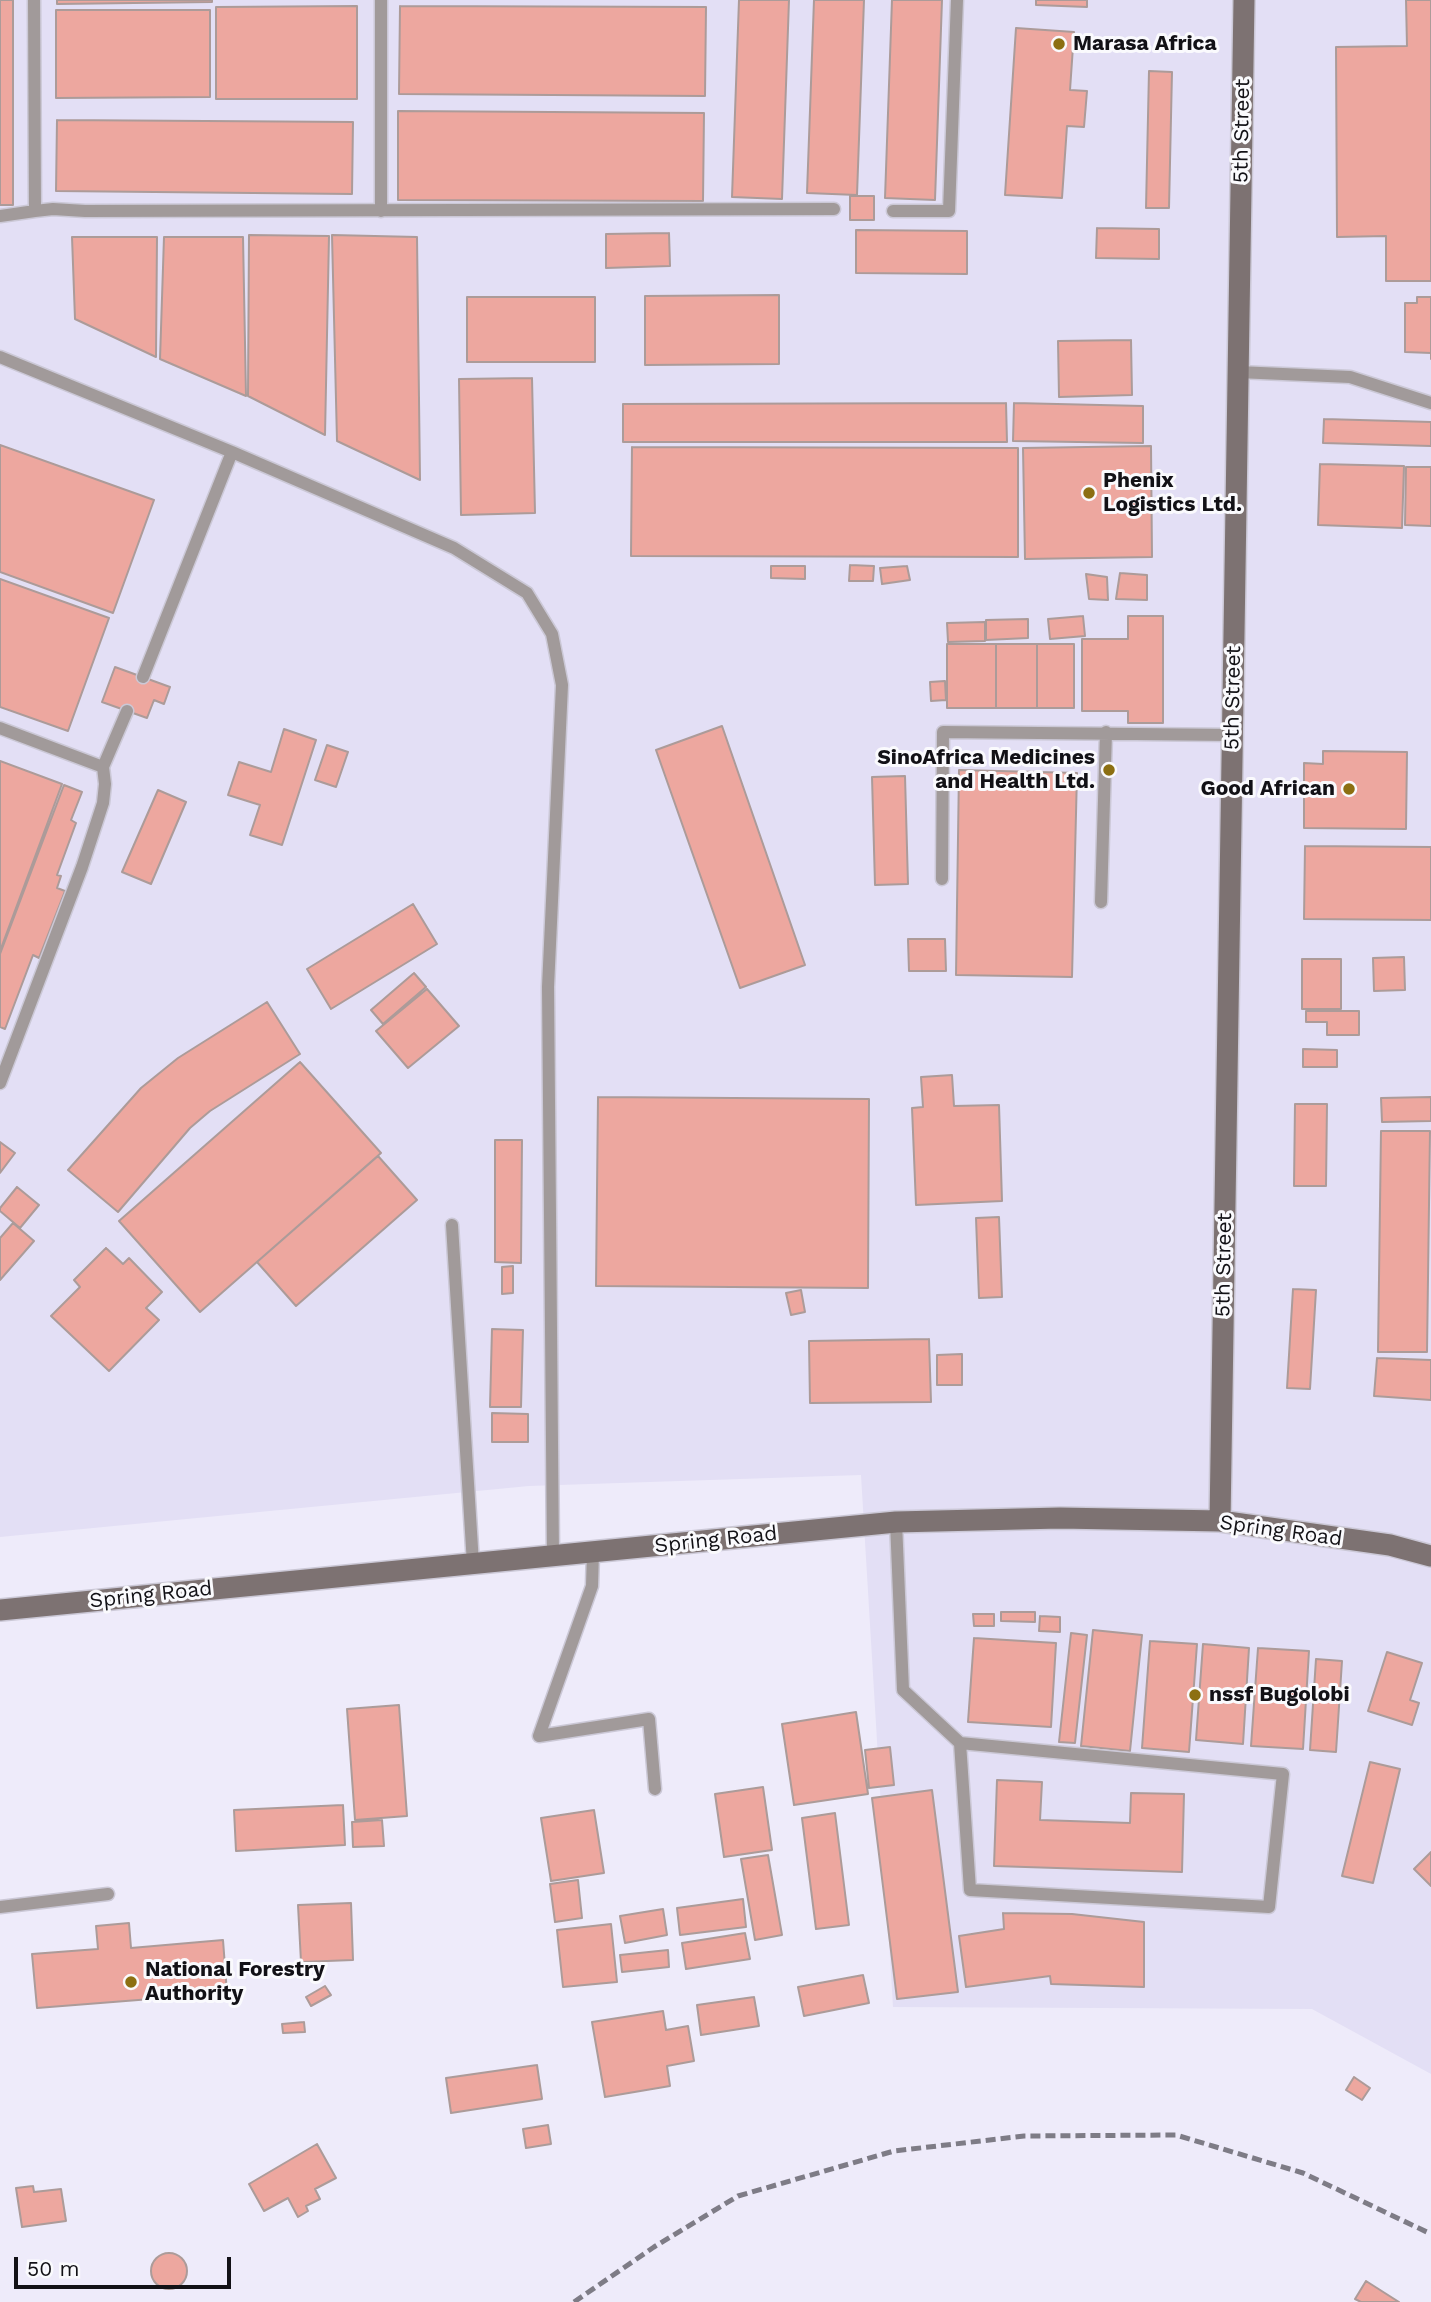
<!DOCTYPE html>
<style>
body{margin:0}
#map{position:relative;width:1431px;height:2302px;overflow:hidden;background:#eeebfa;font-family:"Work Sans",sans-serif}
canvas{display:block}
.scale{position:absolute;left:14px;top:2257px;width:217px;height:32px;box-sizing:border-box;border:4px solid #121116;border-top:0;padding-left:9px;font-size:21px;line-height:24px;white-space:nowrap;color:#121116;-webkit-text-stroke:5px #fafafd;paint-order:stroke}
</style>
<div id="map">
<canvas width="1431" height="2302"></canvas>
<div class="scale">50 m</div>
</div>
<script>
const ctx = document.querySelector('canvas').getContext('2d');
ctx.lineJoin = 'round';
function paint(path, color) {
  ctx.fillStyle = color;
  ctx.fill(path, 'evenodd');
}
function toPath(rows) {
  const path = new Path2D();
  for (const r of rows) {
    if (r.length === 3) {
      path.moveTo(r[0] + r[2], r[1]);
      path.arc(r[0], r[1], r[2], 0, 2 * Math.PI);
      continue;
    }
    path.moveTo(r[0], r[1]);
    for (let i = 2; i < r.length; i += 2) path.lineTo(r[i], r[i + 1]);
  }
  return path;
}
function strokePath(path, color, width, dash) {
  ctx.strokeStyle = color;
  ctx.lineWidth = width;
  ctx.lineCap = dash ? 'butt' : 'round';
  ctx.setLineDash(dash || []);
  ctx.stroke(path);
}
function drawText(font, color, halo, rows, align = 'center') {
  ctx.font = font + ' "Work Sans",sans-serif';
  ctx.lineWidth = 6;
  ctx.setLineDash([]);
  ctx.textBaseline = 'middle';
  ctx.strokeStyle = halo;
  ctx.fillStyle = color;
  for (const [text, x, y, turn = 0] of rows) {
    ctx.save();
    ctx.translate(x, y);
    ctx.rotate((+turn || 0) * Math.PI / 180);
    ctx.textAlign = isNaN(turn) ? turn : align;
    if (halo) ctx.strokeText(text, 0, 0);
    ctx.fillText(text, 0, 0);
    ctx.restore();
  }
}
paint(toPath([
 [0,0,1431,0,1431,2074,1312,2009,893,2007,861,1475,529,1486,0,1537]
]), '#e3dff5');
const building = toPath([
 [0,0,13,0,13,205,0,205,0,0],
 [57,0,212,0,212,2,57,4,57,0],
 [739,0,789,0,782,199,732,197,739,0],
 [814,0,864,0,857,195,807,193,814,0],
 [892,0,942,0,935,200,885,198,892,0],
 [1036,0,1087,0,1087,7,1036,5,1036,0],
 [1406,0,1431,0,1431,281,1386,281,1386,236,1337,237,1336,47,1407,46,1406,0],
 [357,6,357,99,216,99,216,7,357,6],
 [400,6,706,7,705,96,399,94,400,6],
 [56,10,210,10,210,97,56,98,56,10],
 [1016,28,1074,32,1070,90,1087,91,1084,127,1067,126,1062,198,1005,195,1016,28],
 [1149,71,1172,72,1169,208,1146,208,1149,71],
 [398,111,704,113,703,201,398,200,398,111],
 [57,120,353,122,352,194,56,191,57,120],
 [850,196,874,196,874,220,850,220,850,196],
 [1097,228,1159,229,1159,259,1096,258,1097,228],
 [856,230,967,231,967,274,856,273,856,230],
 [669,233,670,266,606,268,606,234,669,233],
 [249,235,329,236,325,435,248,396,249,235],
 [332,235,417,237,420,480,337,441,332,235],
 [72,237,157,237,156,357,75,319,72,237],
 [164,237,243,237,246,396,160,359,164,237],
 [779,295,779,364,645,365,645,296,779,295],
 [467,297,595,297,595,362,467,362,467,297],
 [1417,297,1431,297,1431,359,1431,353,1405,352,1405,303,1417,303,1417,297],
 [1131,340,1132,395,1059,397,1058,341,1131,340],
 [532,378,535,513,461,515,459,379,532,378],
 [1006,403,1007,442,623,442,623,404,1006,403],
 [1014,403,1143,406,1143,443,1013,441,1014,403],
 [1324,419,1431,422,1431,446,1323,443,1324,419],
 [0,445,154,500,113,613,0,572,0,445],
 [1151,446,1152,557,1025,559,1023,448,1151,446],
 [632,447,1018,448,1018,557,631,556,632,447],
 [1320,464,1404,466,1402,528,1318,525,1320,464],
 [1406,467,1431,467,1431,526,1405,525,1406,467],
 [850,565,874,566,873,581,849,581,850,565],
 [771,566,805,566,805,579,771,578,771,566],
 [907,566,910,580,882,584,880,568,907,566],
 [1120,573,1147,575,1147,600,1116,599,1120,573],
 [1086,574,1107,577,1108,600,1089,599,1086,574],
 [0,579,109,618,68,731,0,707,0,579],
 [1083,616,1085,636,1050,639,1048,619,1083,616],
 [1128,616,1163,616,1163,723,1128,723,1128,711,1082,711,1082,639,1128,639,1128,616],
 [1028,619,1028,638,986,640,986,620,1028,619],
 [985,622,985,641,948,642,947,623,985,622],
 [947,644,996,644,996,708,947,708,947,644],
 [996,644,1037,644,1037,708,996,708,996,644],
 [1037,644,1074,644,1074,708,1037,708,1037,644],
 [115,667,170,687,164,704,154,700,147,718,102,702,115,667],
 [945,681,946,700,931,701,930,682,945,681],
 [722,726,805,965,740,988,656,750,722,726],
 [284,729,316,740,282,845,250,835,260,805,228,795,239,762,271,772,284,729],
 [327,745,348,752,336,787,315,780,327,745],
 [1323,751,1407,752,1406,829,1304,828,1304,763,1323,764,1323,751],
 [0,761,62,784,0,951,0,761],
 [959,770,1077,773,1072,977,956,975,959,770],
 [905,776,908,884,875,885,872,777,905,776],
 [64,785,82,792,71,820,76,823,57,875,61,876,57,888,65,891,39,958,33,955,5,1029,0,1027,0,954,64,785],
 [158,790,186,802,151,884,122,872,158,790],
 [1305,846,1431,847,1431,920,1304,919,1305,846],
 [413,904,437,944,331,1009,307,969,413,904],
 [908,939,945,939,946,971,909,971,908,939],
 [1404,957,1405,990,1374,991,1373,958,1404,957],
 [1302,959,1341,959,1341,1009,1302,1009,1302,959],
 [414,973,426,987,383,1024,371,1010,414,973],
 [427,989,459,1026,408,1068,376,1031,427,989],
 [267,1002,300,1054,210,1111,190,1128,118,1212,68,1170,141,1088,178,1058,267,1002],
 [1306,1011,1359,1011,1359,1035,1327,1035,1327,1022,1306,1022,1306,1011],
 [1303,1049,1337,1050,1337,1067,1303,1067,1303,1049],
 [300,1062,381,1153,200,1312,119,1221,300,1062],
 [952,1075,954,1106,999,1105,1002,1201,916,1205,912,1108,923,1107,921,1077,952,1075],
 [598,1097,869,1099,868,1288,596,1286,598,1097],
 [1431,1097,1431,1121,1382,1122,1381,1098,1431,1097],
 [1295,1104,1327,1104,1326,1186,1294,1186,1295,1104],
 [1381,1131,1430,1131,1427,1352,1378,1352,1381,1131],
 [495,1140,522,1140,521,1263,495,1262,495,1140],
 [0,1142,15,1153,0,1173,0,1142],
 [378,1156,417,1200,296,1306,257,1262,378,1156],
 [17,1187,39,1205,20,1228,0,1211,0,1208,17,1187],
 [999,1217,1002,1297,979,1298,976,1218,999,1217],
 [13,1223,34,1241,0,1280,0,1238,13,1223],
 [106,1248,123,1264,129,1258,162,1292,146,1308,159,1320,109,1371,51,1316,80,1287,74,1280,106,1248],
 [513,1266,513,1293,502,1294,502,1267,513,1266],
 [1293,1289,1316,1290,1310,1389,1287,1388,1293,1289],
 [801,1290,805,1312,791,1315,786,1293,801,1290],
 [492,1329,523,1330,521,1407,490,1407,492,1329],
 [929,1339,931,1402,810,1403,809,1341,929,1339],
 [962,1354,962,1385,937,1385,937,1355,962,1354],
 [1377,1358,1431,1360,1431,1400,1374,1396,1377,1358],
 [492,1413,528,1414,528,1442,492,1442,492,1413],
 [1001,1612,1035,1612,1035,1622,1001,1621,1001,1612],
 [973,1614,994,1614,994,1626,974,1626,973,1614],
 [1040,1616,1060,1617,1060,1632,1039,1631,1040,1616],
 [1093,1630,1142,1635,1130,1751,1081,1746,1093,1630],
 [1071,1633,1087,1635,1075,1743,1059,1742,1071,1633],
 [974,1638,1056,1643,1051,1727,968,1722,974,1638],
 [1150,1641,1197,1644,1189,1752,1142,1748,1150,1641],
 [1203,1644,1249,1648,1243,1744,1196,1740,1203,1644],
 [1258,1648,1309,1651,1303,1749,1251,1746,1258,1648],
 [1387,1652,1422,1663,1410,1700,1419,1703,1412,1725,1368,1711,1387,1652],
 [1316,1659,1342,1661,1336,1752,1310,1750,1316,1659],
 [399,1705,407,1816,355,1820,347,1709,399,1705],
 [856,1712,868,1794,794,1805,782,1724,856,1712],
 [890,1747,894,1785,869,1788,865,1750,890,1747],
 [1370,1762,1400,1769,1373,1883,1342,1876,1370,1762],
 [997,1780,1042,1782,1040,1820,1130,1823,1131,1793,1184,1794,1182,1872,994,1866,997,1780],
 [763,1787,772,1850,724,1857,715,1794,763,1787],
 [932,1790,958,1992,897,1999,872,1798,932,1790],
 [343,1805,345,1845,236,1851,234,1810,343,1805],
 [594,1810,604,1873,551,1881,541,1818,594,1810],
 [835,1813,849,1925,816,1929,802,1818,835,1813],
 [382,1820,384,1846,353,1847,352,1822,382,1820],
 [1431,1852,1431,1886,1414,1869,1431,1852],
 [768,1855,782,1935,755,1940,741,1859,768,1855],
 [578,1880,582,1918,555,1922,550,1884,578,1880],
 [743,1899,746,1927,680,1935,677,1908,743,1899],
 [351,1903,353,1960,301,1962,298,1905,351,1903],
 [663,1909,667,1935,625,1943,620,1916,663,1909],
 [1003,1913,1072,1914,1144,1922,1144,1987,1051,1984,1050,1976,966,1987,959,1936,1004,1929,1003,1913],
 [129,1923,131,1948,223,1940,227,1993,37,2008,32,1954,98,1949,96,1926,129,1923],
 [611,1924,617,1982,563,1987,557,1930,611,1924],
 [745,1933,750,1959,686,1969,682,1943,745,1933],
 [668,1950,669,1967,622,1972,620,1955,668,1950],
 [863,1975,869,2003,804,2016,798,1987,863,1975],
 [325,1986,331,1995,311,2006,306,1997,325,1986],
 [754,1997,759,2026,701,2035,697,2005,754,1997],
 [663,2011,666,2030,688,2026,694,2061,667,2066,670,2086,605,2097,592,2022,663,2011],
 [304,2022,305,2032,283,2033,282,2024,304,2022],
 [537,2065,542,2099,451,2113,446,2078,537,2065],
 [1354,2077,1370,2088,1362,2100,1346,2090,1354,2077],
 [548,2125,551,2144,526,2148,523,2129,548,2125],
 [317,2144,336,2178,315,2189,320,2199,306,2206,308,2211,298,2217,288,2198,264,2211,249,2184,317,2144],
 [33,2186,34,2192,61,2189,66,2221,22,2227,16,2188,33,2186],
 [169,2271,18],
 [1366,2281,1399,2302,1361,2302,1355,2299,1366,2281]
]);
paint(building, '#eda79f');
strokePath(building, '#ac9b99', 2);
const lane = toPath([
 [34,0,35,211,53,209,85,211,834,209],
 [381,211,381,0],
 [893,211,949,211,957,0],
 [0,216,35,211],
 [0,357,232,452,143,677],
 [1238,372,1350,377,1431,403],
 [232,452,454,548,527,593,552,634,562,685,548,987,553,1556],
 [0,728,103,767],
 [942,879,943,732,1232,735],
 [1101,902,1106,732],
 [0,1083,82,867,103,803,105,784,103,767,127,711],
 [452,1225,473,1564],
 [896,1522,903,1690,960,1743,970,1890,1269,1907,1283,1774,960,1743],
 [593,1552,592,1586,539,1736,649,1719,655,1789],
 [0,1907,108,1894]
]);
const secondary = toPath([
 [1220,1521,1244,0],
 [0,1610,896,1522,1060,1518,1220,1521,1390,1545,1431,1556]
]);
strokePath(lane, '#cbc8d6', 15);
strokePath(secondary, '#cbc8d6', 24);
strokePath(lane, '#a19a9a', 12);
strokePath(secondary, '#7d7272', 21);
strokePath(toPath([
 [574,2302,654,2247,738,2196,894,2151,1024,2136,1176,2135,1303,2173,1431,2234]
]), '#7e7c86', 5, [10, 5]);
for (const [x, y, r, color] of [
 [1059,44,7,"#8c6f12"],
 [1089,493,7,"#8c6f12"],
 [1109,770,7,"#8c6f12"],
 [1349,789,7,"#8c6f12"],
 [1195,1695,7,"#8c6f12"],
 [131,1982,7,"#8c6f12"]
]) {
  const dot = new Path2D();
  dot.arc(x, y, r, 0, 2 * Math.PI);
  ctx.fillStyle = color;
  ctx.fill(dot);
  strokePath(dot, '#fafafd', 2.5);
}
drawText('bold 21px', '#121116', '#fafafd', [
 ["Marasa Africa",1073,44],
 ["Phenix",1103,481],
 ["Logistics Ltd.",1103,505],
 ["SinoAfrica Medicines",1095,758,"right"],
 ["and Health Ltd.",1095,782,"right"],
 ["Good African",1335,789,"right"],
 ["nssf Bugolobi",1209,1695],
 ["National Forestry",145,1970],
 ["Authority",145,1994]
], 'left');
drawText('21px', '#121116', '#fafafd', [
 ["5th Street",1242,131,-89],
 ["5th Street",1233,698,-89],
 ["5th Street",1224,1265,-89],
 ["Spring Road",1281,1531,8],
 ["Spring Road",716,1540,-6],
 ["Spring Road",151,1595,-6]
]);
</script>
